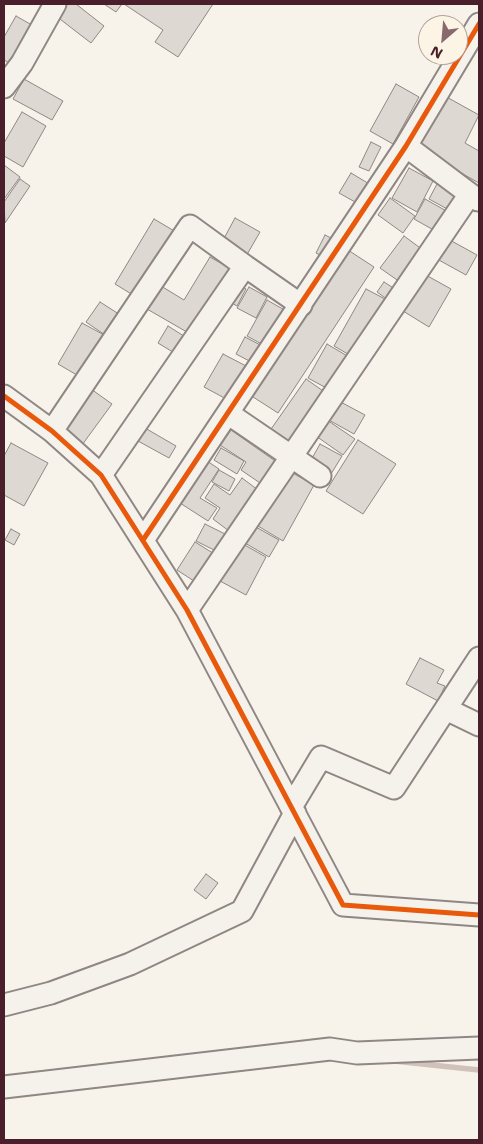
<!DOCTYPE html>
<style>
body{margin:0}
#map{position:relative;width:483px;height:1144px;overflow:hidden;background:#f7f3ea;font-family:"Shantell Sans",sans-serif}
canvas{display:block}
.frame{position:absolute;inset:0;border:5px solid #4a1f2b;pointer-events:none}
.north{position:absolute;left:418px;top:15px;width:50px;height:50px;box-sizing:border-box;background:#fcf5e5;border:1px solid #b59f9b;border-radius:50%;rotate:207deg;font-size:14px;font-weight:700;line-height:20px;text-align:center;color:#4a1f2b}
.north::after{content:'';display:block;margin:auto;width:18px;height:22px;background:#87696e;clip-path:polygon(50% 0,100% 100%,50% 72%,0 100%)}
</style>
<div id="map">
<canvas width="483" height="1144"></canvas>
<div class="frame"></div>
<div class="north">N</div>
</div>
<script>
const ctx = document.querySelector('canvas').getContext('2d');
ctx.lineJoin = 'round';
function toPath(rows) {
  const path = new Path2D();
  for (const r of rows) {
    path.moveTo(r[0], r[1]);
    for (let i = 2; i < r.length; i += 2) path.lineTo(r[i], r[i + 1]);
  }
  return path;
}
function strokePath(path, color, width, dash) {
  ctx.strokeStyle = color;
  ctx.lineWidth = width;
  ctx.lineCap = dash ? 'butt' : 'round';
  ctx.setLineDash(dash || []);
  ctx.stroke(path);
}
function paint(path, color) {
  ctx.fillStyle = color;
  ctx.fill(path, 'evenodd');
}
strokePath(toPath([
 [394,1061,479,1070]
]), '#d0c1ba', 5.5);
const building = toPath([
 [66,4,76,4,104,26,91,43,56,16,66,4],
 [104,4,122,4,116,12,104,4],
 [124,4,213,4,178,57,155,42,163,30,124,4],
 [16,16,37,28,15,66,4,60,4,37,16,16],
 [24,79,63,101,52,120,13,99,24,79],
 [396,84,419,97,393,144,370,131,396,84],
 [443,95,479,115,465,143,479,151,479,183,415,147,443,95],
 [22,112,46,126,23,167,4,156,4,143,22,112],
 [371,142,381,147,369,171,359,167,371,142],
 [4,165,20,177,4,199,4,165],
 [409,168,433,181,417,212,392,198,409,168],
 [351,173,376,188,364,207,339,193,351,173],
 [20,179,30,186,5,223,4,202,20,179],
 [437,184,459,196,451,211,429,199,437,184],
 [390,198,415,216,403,233,378,215,390,198],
 [425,199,450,213,439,233,414,219,425,199],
 [235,218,260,232,245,258,221,244,235,218],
 [154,219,176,232,138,298,115,284,154,219],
 [325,235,337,241,328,259,316,253,325,235],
 [404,236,423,250,400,282,380,268,404,236],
 [448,239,477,255,466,275,437,259,448,239],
 [348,250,374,267,278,413,250,395,348,250],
 [210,257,231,269,192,335,147,309,161,286,184,300,210,257],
 [424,274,451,289,429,327,403,311,424,274],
 [384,282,395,289,388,300,377,292,384,282],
 [239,285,246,289,237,306,230,302,239,285],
 [249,287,267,297,256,318,237,308,249,287],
 [366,289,385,299,353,357,334,346,366,289],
 [267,300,288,312,269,348,247,336,267,300],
 [100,302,122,316,108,337,86,322,100,302],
 [82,323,106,336,82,378,58,364,82,323],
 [168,326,187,338,176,354,158,343,168,326],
 [245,337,266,348,257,365,236,354,245,337],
 [327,344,349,357,330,390,308,378,327,344],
 [223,354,248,367,230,401,204,387,223,354],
 [306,379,326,393,289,446,269,432,306,379],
 [91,389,112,404,82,445,61,430,91,389],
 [337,400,365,415,354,434,327,419,337,400],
 [327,420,355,439,343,455,316,436,327,420],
 [145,428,176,446,169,458,138,441,145,428],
 [231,430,278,463,263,485,241,470,246,462,220,445,231,430],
 [358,440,396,464,363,514,326,491,358,440],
 [11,443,48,463,24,506,4,495,4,456,11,443],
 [320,444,342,456,331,474,310,462,320,444],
 [221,448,244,461,237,474,214,460,221,448],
 [207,461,219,469,200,498,217,508,208,521,180,503,207,461],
 [219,470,235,479,229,491,212,482,219,470],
 [289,471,314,485,283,541,258,526,289,471],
 [242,478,258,490,229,531,213,519,220,508,205,498,214,484,230,495,242,478],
 [205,524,229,536,220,553,196,541,205,524],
 [254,526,279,540,269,557,245,543,254,526],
 [11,529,20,534,14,545,5,540,11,529],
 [195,542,216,555,197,583,177,570,195,542],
 [241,543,266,557,246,595,220,581,241,543],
 [420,658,444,670,437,683,445,686,438,701,406,684,420,658],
 [206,874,218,883,206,899,194,890,206,874]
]);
paint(building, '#ddd8d2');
strokePath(building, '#908684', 1);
const street = toPath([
 [4,87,22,63,55,4],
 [406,146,478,200],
 [4,396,52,431,101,475,187,610,343,905,479,915],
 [229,414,320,476],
 [52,431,190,226,245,266],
 [101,475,245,266,301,305],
 [143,540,406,146,479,24],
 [187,610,470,194],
 [446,709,479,725],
 [291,807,321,757,394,788,479,658],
 [4,1005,51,993,130,964,242,911,295,813],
 [4,1087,330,1049,357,1053,479,1048]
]);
strokePath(street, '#908684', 25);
strokePath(street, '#f5f2ec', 21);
strokePath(toPath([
 [4,396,52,431,101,475,187,610,343,905,479,915],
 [143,540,406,146,479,24]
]), '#e8590c', 5);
</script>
